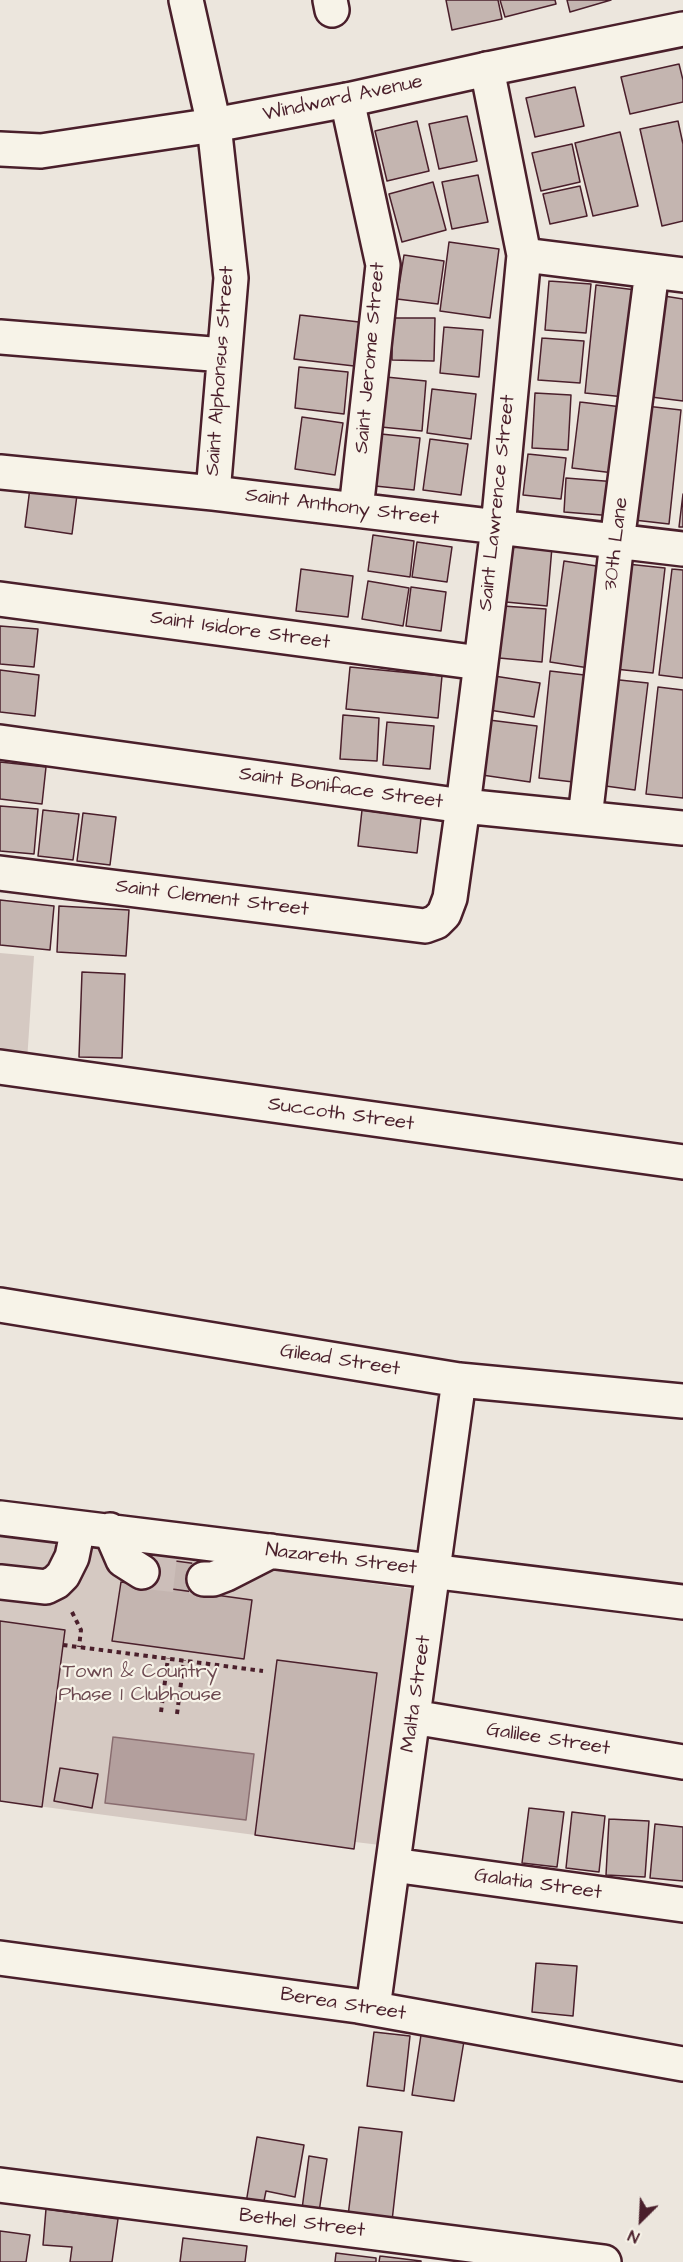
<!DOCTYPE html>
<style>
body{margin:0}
#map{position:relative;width:683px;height:2262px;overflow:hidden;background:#ece6dd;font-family:"Architects Daughter",sans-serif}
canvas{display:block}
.north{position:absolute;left:611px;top:2190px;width:60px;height:60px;-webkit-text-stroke:4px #f7f3e8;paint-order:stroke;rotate:204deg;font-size:16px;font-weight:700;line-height:24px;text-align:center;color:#4a1f2b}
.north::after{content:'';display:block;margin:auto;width:21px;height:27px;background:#4a1f2b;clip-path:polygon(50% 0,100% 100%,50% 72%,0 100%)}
</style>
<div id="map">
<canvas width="683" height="2262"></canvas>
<div class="north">N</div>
</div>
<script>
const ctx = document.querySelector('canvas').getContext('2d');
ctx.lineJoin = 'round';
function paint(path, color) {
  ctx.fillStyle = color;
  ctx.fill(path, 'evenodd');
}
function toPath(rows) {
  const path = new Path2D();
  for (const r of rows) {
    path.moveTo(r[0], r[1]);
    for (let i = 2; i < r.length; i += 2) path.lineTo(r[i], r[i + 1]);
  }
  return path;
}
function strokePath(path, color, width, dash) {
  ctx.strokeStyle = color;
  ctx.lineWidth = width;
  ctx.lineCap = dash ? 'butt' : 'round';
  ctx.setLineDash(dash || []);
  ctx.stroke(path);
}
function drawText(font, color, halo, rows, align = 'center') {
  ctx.font = font + ' "Architects Daughter",sans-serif';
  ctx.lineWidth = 4.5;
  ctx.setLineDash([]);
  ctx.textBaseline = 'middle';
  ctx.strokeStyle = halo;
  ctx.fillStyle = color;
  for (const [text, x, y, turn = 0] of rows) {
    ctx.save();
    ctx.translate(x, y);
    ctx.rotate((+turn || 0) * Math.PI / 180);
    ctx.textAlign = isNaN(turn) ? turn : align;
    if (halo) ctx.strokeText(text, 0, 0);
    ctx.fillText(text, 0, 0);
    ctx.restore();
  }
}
paint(toPath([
 [0,953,34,956,27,1061,0,1058],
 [0,1533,420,1590,380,1845,256,1830,255,1835,0,1801]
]), '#d5c9c2');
const water = toPath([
 [113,1737,254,1754,246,1820,105,1803,113,1737]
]);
paint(water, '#b39f9d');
strokePath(water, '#896c6f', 1.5);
const building = toPath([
 [446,0,498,0,502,19,452,30,446,0],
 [500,0,555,0,556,4,505,17,500,0],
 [567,0,611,0,570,12,567,0],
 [679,64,683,80,683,102,630,114,621,77,679,64],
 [575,87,584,126,535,137,526,98,575,87],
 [467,116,477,161,439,169,429,124,467,116],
 [417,121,429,171,387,181,375,131,417,121],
 [678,121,683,144,683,221,662,226,640,129,678,121],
 [620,132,638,206,593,216,575,143,620,132],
 [572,144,580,182,541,191,532,153,572,144],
 [478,175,488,222,452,229,442,182,478,175],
 [433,182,446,230,402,242,389,194,433,182],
 [580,186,587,216,550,224,543,194,580,186],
 [449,242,499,249,490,318,440,311,449,242],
 [404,255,444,261,438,304,397,299,404,255],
 [549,281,591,284,586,333,545,330,549,281],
 [596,285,636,290,625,397,585,393,596,285],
 [664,296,683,299,683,401,651,397,664,296],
 [300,315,359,322,354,366,294,359,300,315],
 [392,318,435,318,434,361,392,360,392,318],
 [444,327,483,330,479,377,440,373,444,327],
 [542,338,584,341,580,383,538,380,542,338],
 [299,367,348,372,344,414,295,408,299,367],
 [386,377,426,381,422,431,381,427,386,377],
 [432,389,476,394,471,439,427,433,432,389],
 [535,393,571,395,568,450,532,448,535,393],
 [580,402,622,407,614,473,572,468,580,402],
 [646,406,681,410,669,524,634,520,646,406],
 [302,417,343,423,335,475,295,469,302,417],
 [381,434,420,438,414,490,375,486,381,434],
 [430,439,468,444,461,495,423,490,430,439],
 [528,454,566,458,561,499,523,495,528,454],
 [566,478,617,482,614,516,564,512,566,478],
 [31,480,78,487,72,534,25,527,31,480],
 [683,494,683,527,679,527,683,494],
 [373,535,414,541,410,577,368,571,373,535],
 [417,542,452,547,447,582,412,577,417,542],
 [511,543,552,547,547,606,506,602,511,543],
 [564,561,603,567,589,668,550,662,564,561],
 [627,564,665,568,653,673,615,669,627,564],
 [301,569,353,576,348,617,296,611,301,569],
 [672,569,683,570,683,678,659,675,672,569],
 [368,581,409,588,403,626,362,619,368,581],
 [411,587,446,592,441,631,406,626,411,587],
 [503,606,546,609,542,662,499,658,503,606],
 [0,626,38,629,34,667,0,664,0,626],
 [350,667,442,676,438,718,346,709,350,667],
 [0,670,39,675,35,716,0,712,0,670],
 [550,671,593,676,582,783,539,778,550,671],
 [494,676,540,683,534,717,489,710,494,676],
 [610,679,648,683,635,790,598,785,610,679],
 [658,687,683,690,683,798,646,794,658,687],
 [343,715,379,718,377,761,340,759,343,715],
 [489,720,537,726,530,782,482,775,489,720],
 [387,722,434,726,430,769,383,765,387,722],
 [0,762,46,767,42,804,0,799,0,762],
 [0,806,38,809,34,854,0,851,0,806],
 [43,810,79,814,73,860,38,856,43,810],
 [362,810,421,818,417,853,358,846,362,810],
 [83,813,116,817,110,865,77,861,83,813],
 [0,900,54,906,50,950,0,945,0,900],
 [59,906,129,910,126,956,57,952,59,906],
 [82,972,125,974,122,1058,79,1057,82,972],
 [153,1558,198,1564,194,1592,150,1586,153,1558],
 [121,1582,252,1600,244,1659,112,1641,121,1582],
 [0,1621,65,1630,42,1807,0,1801,0,1621],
 [277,1660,377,1673,354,1849,255,1835,277,1660],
 [60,1768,98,1774,92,1808,54,1801,60,1768],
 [529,1808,564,1812,557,1867,522,1863,529,1808],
 [572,1812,605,1816,599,1872,566,1868,572,1812],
 [609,1819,649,1821,645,1877,606,1875,609,1819],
 [655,1824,683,1827,683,1881,650,1878,655,1824],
 [536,1963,577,1966,573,2016,532,2012,536,1963],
 [374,2032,410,2036,404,2091,367,2086,374,2032],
 [421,2035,464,2041,454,2101,412,2095,421,2035],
 [359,2127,402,2132,392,2221,348,2216,359,2127],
 [257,2137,304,2145,295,2197,266,2191,263,2206,246,2203,257,2137],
 [309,2156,327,2159,319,2212,302,2209,309,2156],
 [46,2209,118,2219,112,2262,70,2262,72,2247,43,2245,46,2209],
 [0,2231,30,2235,26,2262,0,2262,0,2231],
 [183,2238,247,2246,245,2262,180,2262,183,2238],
 [336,2253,376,2258,376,2262,335,2262,336,2253],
 [380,2256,421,2261,421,2262,379,2262,380,2256]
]);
paint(building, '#c4b5b0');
strokePath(building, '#4a1f2b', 1.5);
strokePath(toPath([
 [142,1572,204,1579]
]), '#ccbeb9', 33, [33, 16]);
const minor = toPath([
 [186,0,214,125,231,278,213,493],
 [330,0,332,10],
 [347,100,383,265,356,510],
 [524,255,683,275],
 [0,337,224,355],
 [0,472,213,493,683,549],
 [0,599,480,663],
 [0,742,463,806,683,828],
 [585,818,617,542,652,271],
 [0,873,425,926,436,922,444,914,450,898,463,806,498,527,524,255,487,69],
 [0,1067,683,1162],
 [0,1305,459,1380,683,1401],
 [0,1518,683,1602],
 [110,1530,123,1560,142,1572],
 [204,1579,213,1579,226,1574,271,1551],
 [0,1582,46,1587,56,1582,63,1575,72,1557,78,1528],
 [413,1717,683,1762],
 [393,1865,683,1905],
 [0,1958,358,2006,683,2064],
 [373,2008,459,1380],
 [0,2185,604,2262]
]);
const major = toPath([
 [0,149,41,151,214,125,347,100,487,69,683,29]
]);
strokePath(minor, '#4a1f2b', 38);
strokePath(major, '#4a1f2b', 38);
strokePath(toPath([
 [72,1612,81,1630,79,1647],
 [63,1645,263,1671],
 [161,1712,168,1658],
 [177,1714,184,1660]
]), '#4a1f2b', 4, [4.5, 4.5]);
strokePath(minor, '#f7f3e8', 33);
strokePath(major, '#f7f3e8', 33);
drawText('20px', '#4a1f2b', '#f7f3e8', [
 ["Windward Avenue",343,99,-12],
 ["Saint Jerome Street",371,358,-85],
 ["Saint Alphonsus Street",221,371,-86],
 ["Saint Lawrence Street",498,503,-84],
 ["Saint Anthony Street",342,508,7],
 ["30th Lane",617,544,-83],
 ["Saint Isidore Street",240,631,8],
 ["Saint Boniface Street",341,789,8],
 ["Saint Clement Street",212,899,7],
 ["Succoth Street",341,1115,8],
 ["Gilead Street",340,1361,9],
 ["Nazareth Street",341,1560,7],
 ["Malta Street",417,1694,-82],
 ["Galilee Street",548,1740,9],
 ["Galatia Street",538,1885,8],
 ["Berea Street",343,2005,9],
 ["Bethel Street",302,2224,7]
]);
drawText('20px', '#6d4a51', '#f7f3e8', [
 ["Town & Country",140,1673],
 ["Phase 1 Clubhouse",140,1696]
]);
</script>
